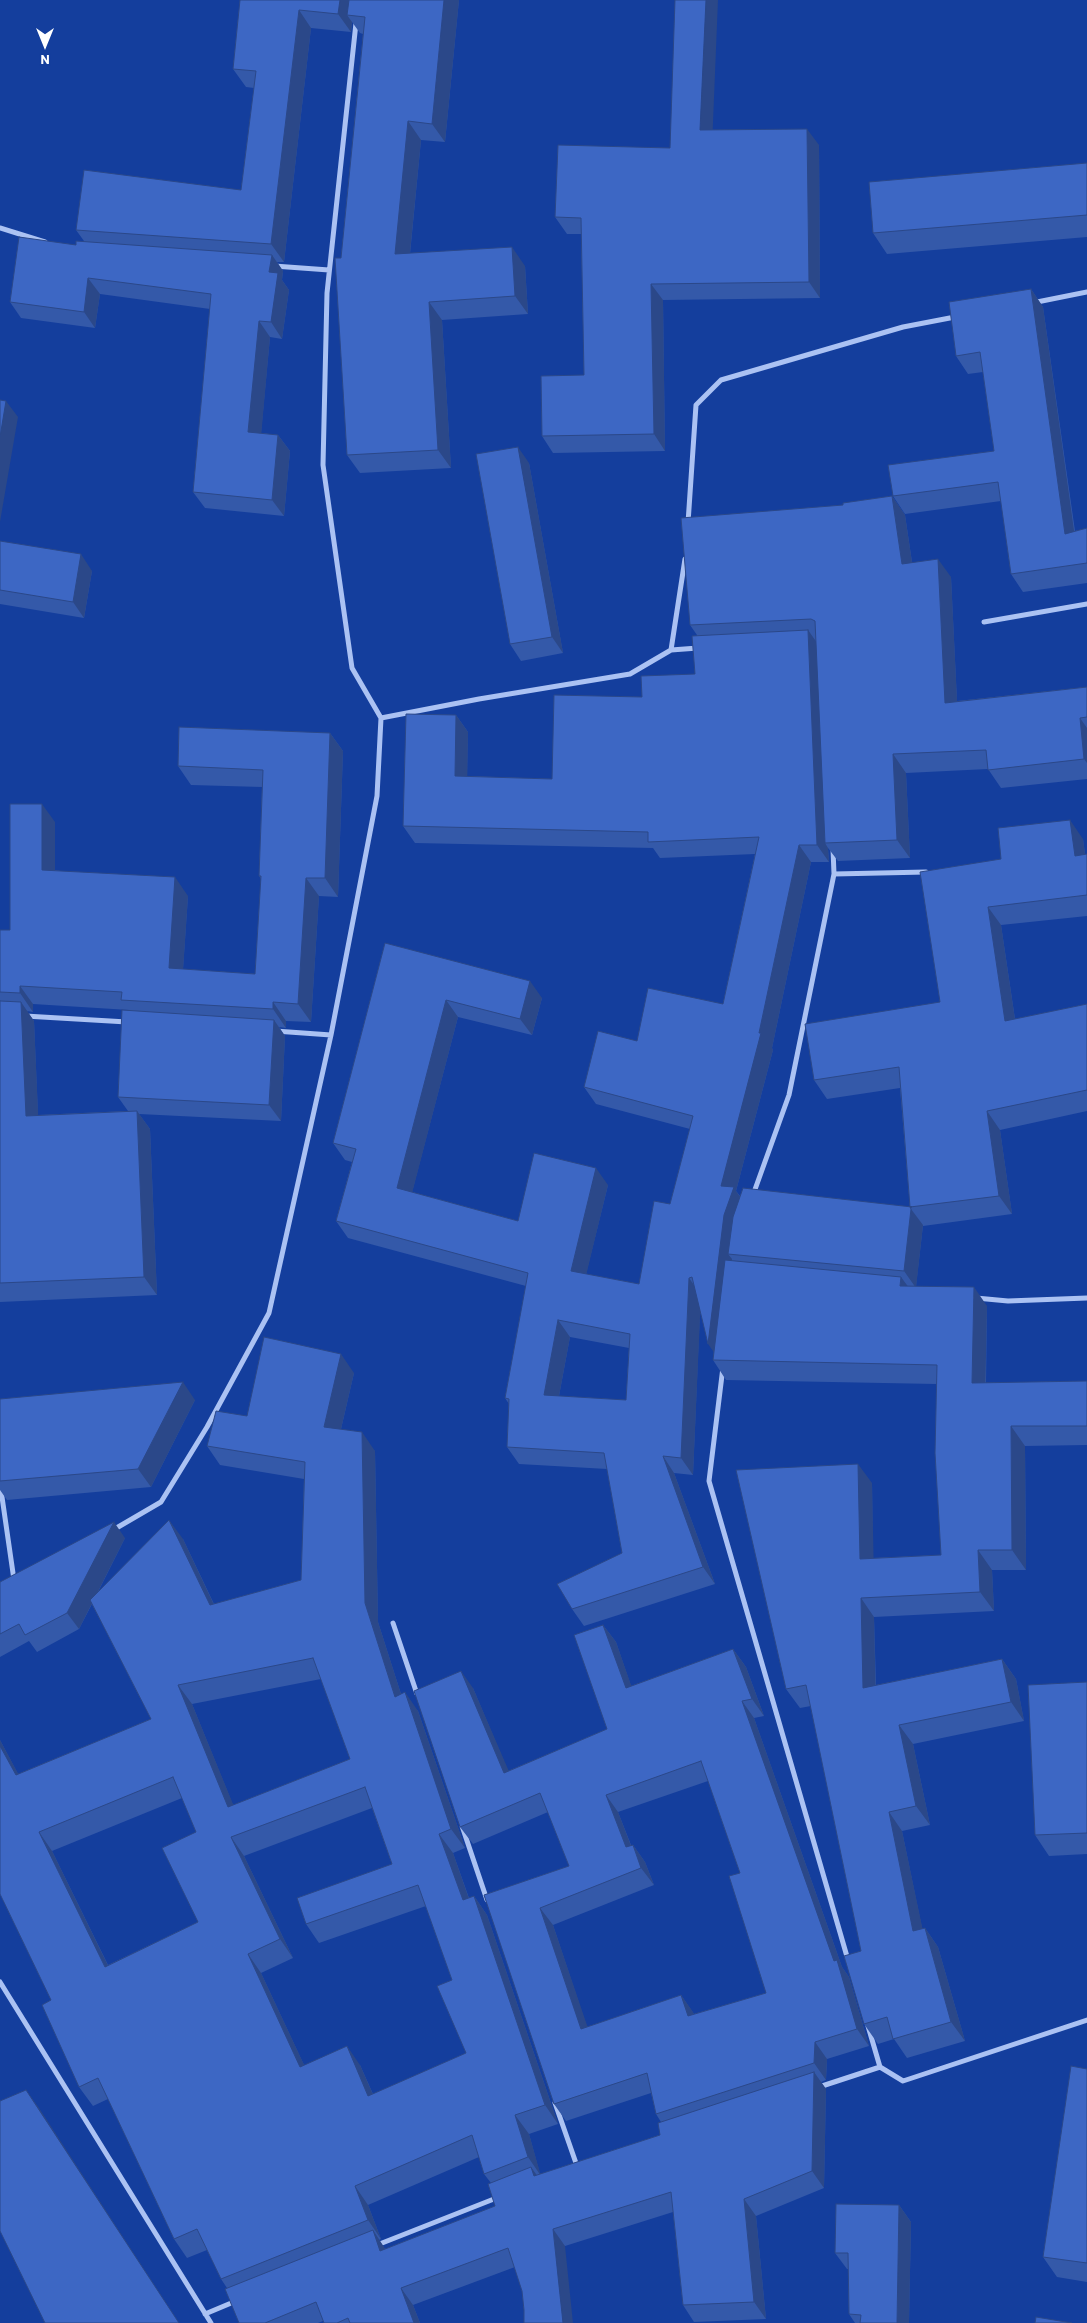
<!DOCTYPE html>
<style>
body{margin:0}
#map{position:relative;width:1087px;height:2323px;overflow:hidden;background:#143e9d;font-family:Barlow,sans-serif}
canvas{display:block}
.north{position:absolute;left:20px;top:20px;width:50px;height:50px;-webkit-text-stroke:4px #143e9d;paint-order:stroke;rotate:180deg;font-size:14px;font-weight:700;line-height:20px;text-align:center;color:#fff}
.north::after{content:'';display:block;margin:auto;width:18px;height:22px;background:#fff;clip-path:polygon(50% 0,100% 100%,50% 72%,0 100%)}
</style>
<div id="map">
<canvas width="1087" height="2323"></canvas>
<div class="north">N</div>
</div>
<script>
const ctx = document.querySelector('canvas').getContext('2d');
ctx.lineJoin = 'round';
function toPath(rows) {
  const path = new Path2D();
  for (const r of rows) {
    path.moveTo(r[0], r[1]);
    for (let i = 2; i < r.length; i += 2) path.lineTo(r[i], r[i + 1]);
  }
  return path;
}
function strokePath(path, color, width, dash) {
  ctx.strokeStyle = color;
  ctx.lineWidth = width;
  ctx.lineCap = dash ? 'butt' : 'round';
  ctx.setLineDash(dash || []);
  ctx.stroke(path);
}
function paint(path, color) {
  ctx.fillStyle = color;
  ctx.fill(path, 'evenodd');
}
strokePath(toPath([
 [0,228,45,242],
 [274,266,329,270],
 [1032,303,1087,292],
 [688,523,696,405,721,380,903,327,955,317],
 [984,622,1087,604],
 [671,650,698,648],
 [381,718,479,699,630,674,671,650,685,559],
 [833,849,834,874,926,872],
 [25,1016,127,1022],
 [275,1031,331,1035],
 [753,1195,789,1095,834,874],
 [976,1298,1008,1301,1087,1298],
 [723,1367,709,1481,848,1960],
 [0,1483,14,1580],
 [113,1530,161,1502,207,1427,269,1313,331,1035,377,796,381,718,352,668,323,465,327,293,356,23],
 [393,1623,417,1694],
 [462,1826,487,1900],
 [0,1982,211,2323],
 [880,2067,903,2081,1087,2020],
 [819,2087,880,2067,868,2026],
 [555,2103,577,2166],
 [377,2245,499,2197],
 [205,2314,236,2301]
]), '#abc2f3', 5);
paint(toPath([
 [240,0,459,0,445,142,421,140,410,254,525,266,528,314,442,320,451,468,360,473,347,455,341,258,363,34,360,33,352,22,351,32,311,28,284,262,277,262,283,271,282,280,289,290,282,339,270,337,261,433,278,435,290,451,284,516,205,508,193,492,210,309,100,294,95,328,21,318,10,302,76,245,84,241,76,230,241,190,254,88,246,87,233,69],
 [712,130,819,145,820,298,663,300,665,451,553,453,542,436,584,375,581,234,567,234,555,217,670,148],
 [1087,163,1087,237,887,254,873,233],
 [1031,289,1043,307,1075,531,1087,528,1087,583,1023,592,1011,574,1001,501,905,514,893,496,994,451,983,372,968,374,956,356],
 [529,463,563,653,521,661,510,644],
 [892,496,905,515,912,562,951,577,957,701,1087,687,1087,779,1001,788,988,769,906,773,910,858,838,861,828,848,829,862,811,862,772,1048,773,1050,736,1191,740,1196,910,1207,900,1088,827,1099,814,1080,940,1002,1001,859,1083,839,1085,854,1087,854,1087,916,1001,925,1015,1019,1087,1004,1087,1111,1000,1130,1012,1214,923,1226,923,1225,916,1286,987,1306,986,1383,1087,1381,1087,1445,1025,1446,1026,1570,992,1570,994,1611,874,1617,876,1685,1002,1659,1016,1679,1024,1721,913,1744,930,1825,902,1831,922,1928,925,1928,938,1947,965,2041,907,2058,894,2039,878,2044,864,2024,861,1951,811,1706,800,1708,786,1689,872,1483,873,1558,941,1555,936,1384,726,1380,713,1360,714,1353,700,1311,693,1475,674,1473,715,1584,584,1626,572,1609,622,1553,607,1469,519,1464,507,1447,509,1404,505,1398,526,1286,348,1238,336,1221,352,1162,345,1160,333,1143,385,943,542,998,532,1035,458,1017,412,1192,518,1221,608,1185,586,1274,639,1284,670,1204,690,1129,596,1104,584,1087,637,1041,723,1004,755,854,660,858,653,848,415,843,403,826,456,715,468,732,467,776,552,779,642,697,695,674,697,635,690,625,843,505],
 [570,1337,629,1348,626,1400,559,1396],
 [0,541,92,571,84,618,0,604],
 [330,733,343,751,338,897,319,896,311,1022,286,1021,286,1028,279,1027,285,1036,281,1121,139,1114,150,1129,157,1295,0,1302,0,930,10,930,55,822,55,870,188,896,183,969,255,974,261,879,259,876,262,787,191,785,178,766],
 [33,1004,129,1010,118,1097,128,1111,38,1115,34,1021,27,1011,33,1012],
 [354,1373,341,1429,375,1451,378,1622,401,1694,418,1711,465,1848,453,1853,469,1898,474,1896,487,1915,558,2124,529,2134,540,2174,660,2135,661,2122,656,2114,651,2093,566,2121,554,2104,484,1895,569,1866,548,1812,473,1844,460,1827,473,1688,508,1771,607,1729,603,1625,616,1642,631,1686,733,1649,746,1667,764,1716,754,1718,842,1967,849,1977,869,2046,827,2059,826,2080,821,2082,826,2089,824,2188,756,2216,766,2319,694,2322,683,2305,673,2212,565,2246,524,2310,522,2291,515,2267,413,2305,420,2323,324,2323,323,2321,318,2323,239,2323,227,2288,221,2279,207,2250,187,2258,174,2239,108,2099,93,2106,79,2087,51,2000,0,1894,0,1740,18,1774,151,1719,92,1604,79,1629,37,1652,29,1641,0,1657,0,1582,125,1538,97,1594,183,1539,214,1604,301,1580,304,1479,220,1465,207,1446,247,1416],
 [321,1679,350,1759,233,1805,192,1704],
 [708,1781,740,1873,766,1993,694,2014,681,1995,587,2027,553,1925,654,1885,645,1862,633,1845,631,1845,618,1812],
 [182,1798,196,1832,198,1922,108,1965,52,1851],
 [372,1808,392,1864,306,1924,319,1943,426,1906,452,1980,466,2053,373,2094,360,2065,304,2065,261,1973,293,1958,244,1856],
 [479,2157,484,2174,491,2183,495,2206,385,2249,379,2240,381,2239,368,2205],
 [195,1400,151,1487,7,1500,0,1490,0,1481],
 [1087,1682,1087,1854,1049,1856,1035,1835],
 [1087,2069,1087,2282,1057,2277,1043,2257],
 [899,2205,911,2222,909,2323,855,2323,849,2314,848,2269,847,2269,835,2253]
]), '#3459a9');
paint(toPath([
 [340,0,355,0,347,15,352,22,351,32,338,14],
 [444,0,459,0,445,142,432,124],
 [706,0,718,0,712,147,700,130],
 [299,10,311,28,284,262,271,244],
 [408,121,421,140,408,273,395,254],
 [807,129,819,145,820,298,809,282],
 [512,247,525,266,528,314,515,296],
 [272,255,283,271,282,280,289,290,282,339,271,322,269,272],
 [88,278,100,294,95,328,84,312],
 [651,284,663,300,665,451,654,434],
 [1031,289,1043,307,1077,552,1065,534],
 [429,302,442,320,451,468,438,450],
 [259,321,270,337,260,448,248,432],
 [6,401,18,417,0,522,0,437],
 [278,435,290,451,284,516,272,500],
 [518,447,529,463,563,653,552,637],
 [892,496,905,515,915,583,902,564],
 [81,554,92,571,84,618,73,602],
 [938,559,951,577,958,721,945,703],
 [808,630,820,647,825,843,828,848,829,862,817,845],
 [456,715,468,732,467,793,455,776],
 [1080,718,1087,728,1087,763,1084,759],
 [330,733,343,751,338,897,325,878],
 [893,754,906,773,910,858,897,840],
 [42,804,55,822,55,888,42,870],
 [1070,820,1083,839,1087,869,1075,856],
 [799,845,811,862,772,1048,773,1050,736,1191,745,1204,728,1254,732,1259,720,1361,708,1344,721,1186,759,1033],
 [175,877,188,896,182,986,169,968],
 [306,878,319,896,311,1022,298,1004],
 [988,907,1001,925,1018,1040,1005,1021],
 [530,981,542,998,532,1035,520,1019],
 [20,986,33,1004,33,1012,20,993],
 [446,1000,458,1017,409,1205,397,1188],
 [21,1002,34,1021,39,1134,26,1116],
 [273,1002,286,1021,286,1028,273,1009],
 [274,1020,285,1036,281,1121,269,1105],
 [137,1111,150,1129,157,1295,144,1277],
 [987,1111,1000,1130,1012,1214,999,1196],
 [596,1168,608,1185,583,1288,571,1271],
 [911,1209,923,1225,916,1288,904,1271],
 [901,1277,915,1296,900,1286],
 [689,1278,701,1295,693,1475,681,1458],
 [974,1287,987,1306,985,1402,972,1383],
 [558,1320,570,1337,556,1412,544,1395],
 [341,1354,354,1373,337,1446,324,1427],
 [183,1382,195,1400,151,1487,138,1469],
 [1011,1426,1025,1446,1026,1570,1012,1550],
 [362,1432,375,1451,378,1622,408,1716,395,1697,365,1603],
 [663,1456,674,1473,715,1584,703,1567],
 [858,1464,872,1483,874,1578,860,1559],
 [169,1520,183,1539,223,1624,210,1605],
 [114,1522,125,1538,79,1629,67,1613],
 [978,1550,992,1570,994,1611,980,1592],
 [861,1598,874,1617,876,1707,863,1688],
 [603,1625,616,1642,638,1705,626,1688],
 [733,1649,746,1667,764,1716,752,1699],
 [1002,1659,1016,1679,1024,1721,1011,1702],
 [461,1671,473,1688,517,1790,504,1773],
 [178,1685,192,1704,242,1826,228,1807],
 [405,1692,418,1711,465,1848,451,1829],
 [742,1701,754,1718,842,1967,849,1977,869,2046,857,2029],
 [899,1725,913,1744,930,1825,916,1806],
 [0,1740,29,1794,16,1775,0,1746],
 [606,1795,618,1812,638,1864,626,1847],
 [889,1812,902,1831,927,1950,913,1931],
 [39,1832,52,1851,118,1986,105,1967],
 [439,1834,453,1853,476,1919,463,1900],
 [231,1837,244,1856,293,1958,280,1939],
 [633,1845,645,1862,654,1885,641,1868],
 [474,1896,487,1915,558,2124,545,2105],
 [540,1908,553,1925,594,2046,581,2029],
 [925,1928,938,1947,965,2041,951,2022],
 [248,1954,261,1973,314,2086,300,2067],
 [681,1995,693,2012,701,2034,688,2016],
 [815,2042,827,2059,826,2080,814,2063],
 [347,2046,360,2065,382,2115,368,2096],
 [814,2072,826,2089,824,2188,812,2171],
 [26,2090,39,2108,179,2323],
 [515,2115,529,2134,541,2176,528,2157],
 [531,2167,543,2184,534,2176],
 [355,2186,368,2205,381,2239,368,2220],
 [744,2199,756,2216,766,2319,754,2302],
 [899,2205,911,2222,909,2323,897,2323],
 [553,2229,565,2246,573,2323,563,2323],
 [373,2230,384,2247,392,2268,380,2251],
 [401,2288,413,2305,420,2323,414,2323]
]), '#2b4889');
const building = toPath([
 [240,0,340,0,338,14,299,10,271,244,76,230,84,170,241,190,256,71,233,69,240,0],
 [349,0,444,0,432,124,408,121,395,254,512,247,515,296,429,302,438,450,347,455,335,258,341,258,365,17,347,15,349,0],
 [675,0,706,0,700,130,807,129,809,282,651,284,654,434,542,436,541,376,584,375,581,218,555,217,558,145,670,148,675,0],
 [1087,163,1087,215,873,233,869,182,1087,163],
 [19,237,76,245,76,241,272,255,269,272,278,273,271,322,259,321,248,432,278,435,272,500,193,492,211,294,88,278,84,312,10,302,19,237],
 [1031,289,1065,534,1087,528,1087,563,1011,574,998,482,893,496,888,465,994,451,980,352,956,356,949,302,1031,289],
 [0,400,6,401,0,437,0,400],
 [518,447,552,637,510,644,476,454,518,447],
 [892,496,902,564,938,559,945,703,1087,687,1087,717,1080,718,1084,759,988,770,986,750,893,754,897,840,825,843,815,621,811,619,690,625,681,518,843,505,843,503,892,496],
 [0,541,81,554,73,602,0,590,0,541],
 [808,630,817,845,799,845,759,1033,761,1033,721,1186,734,1187,724,1215,708,1344,692,1277,689,1278,681,1458,663,1456,703,1567,572,1609,557,1584,622,1553,604,1453,507,1447,509,1399,505,1398,528,1273,336,1221,356,1149,333,1143,385,943,530,981,520,1019,446,1000,397,1188,518,1221,534,1153,596,1168,571,1271,639,1284,654,1201,670,1204,693,1116,584,1087,598,1031,637,1041,648,988,723,1004,759,837,648,842,648,832,403,826,406,714,456,715,455,776,552,779,554,695,642,697,641,676,695,674,692,636,808,630],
 [558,1320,630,1334,626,1400,544,1395,558,1320],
 [179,727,330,733,325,878,306,878,298,1004,273,1002,273,1009,121,1000,122,992,20,986,20,993,0,992,0,930,10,930,10,804,42,804,42,870,175,877,169,968,255,974,261,876,259,876,263,770,178,766,179,727],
 [1070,820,1075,856,1087,854,1087,895,988,907,1005,1021,1087,1004,1087,1090,987,1111,999,1196,910,1207,899,1067,814,1080,805,1024,940,1002,920,872,1001,859,998,828,1070,820],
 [0,1001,21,1002,26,1116,137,1111,144,1277,0,1283,0,1001],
 [122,1010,274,1020,269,1105,118,1097,122,1010],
 [743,1188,912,1207,910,1207,911,1209,904,1271,728,1254,733,1217,743,1188],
 [725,1260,901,1277,900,1286,974,1287,972,1383,1087,1381,1087,1426,1011,1426,1012,1550,978,1550,980,1592,861,1598,863,1688,1002,1659,1011,1702,899,1725,916,1806,889,1812,913,1931,925,1928,951,2022,893,2039,887,2017,864,2024,844,1956,861,1951,806,1685,786,1689,736,1470,858,1464,860,1559,941,1555,935,1453,937,1365,713,1360,725,1260],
 [264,1337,341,1354,324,1427,362,1432,365,1603,395,1697,405,1692,451,1829,439,1834,463,1900,474,1896,545,2105,515,2115,528,2157,484,2174,472,2135,355,2186,368,2220,221,2279,197,2229,174,2239,98,2078,79,2087,42,2005,51,2000,0,1894,0,1746,16,1775,151,1719,90,1600,169,1520,210,1605,301,1580,305,1462,207,1446,216,1411,247,1416,264,1337],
 [313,1658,350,1759,228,1807,178,1685,313,1658],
 [173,1777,196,1832,162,1848,198,1922,105,1967,39,1832,173,1777],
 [365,1787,392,1864,297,1898,306,1924,418,1885,452,1980,437,1986,466,2053,368,2096,347,2046,300,2067,248,1954,280,1939,231,1837,365,1787],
 [183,1382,138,1469,0,1481,0,1399,183,1382],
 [114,1522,67,1613,25,1635,19,1624,0,1634,0,1582,114,1522],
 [603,1625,626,1688,733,1649,752,1699,742,1701,834,1961,837,1960,857,2029,815,2042,814,2063,656,2114,647,2073,554,2104,484,1895,569,1866,540,1793,460,1827,414,1691,461,1671,504,1773,607,1729,574,1635,603,1625],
 [701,1761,740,1873,729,1876,766,1993,688,2016,681,1995,581,2029,540,1908,641,1868,633,1845,626,1847,606,1795,701,1761],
 [1087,1682,1087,1833,1035,1835,1028,1685,1087,1682],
 [1071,2066,1087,2069,1087,2263,1043,2257,1071,2066],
 [814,2072,812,2171,744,2199,754,2302,683,2305,671,2192,553,2229,563,2323,524,2323,524,2310,522,2291,508,2248,401,2288,414,2323,350,2323,348,2318,337,2323,324,2323,316,2302,265,2323,239,2323,225,2289,373,2230,380,2251,495,2206,488,2184,531,2167,534,2176,660,2135,658,2123,814,2072],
 [26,2090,179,2323,45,2323,0,2231,0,2101,26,2090],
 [836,2204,899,2205,897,2323,906,2323,860,2323,861,2315,849,2314,848,2253,835,2253,836,2204],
 [1036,2317,1072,2323,1035,2323,1036,2317]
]);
paint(building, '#3d67c4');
strokePath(building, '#2b4889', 1);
</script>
